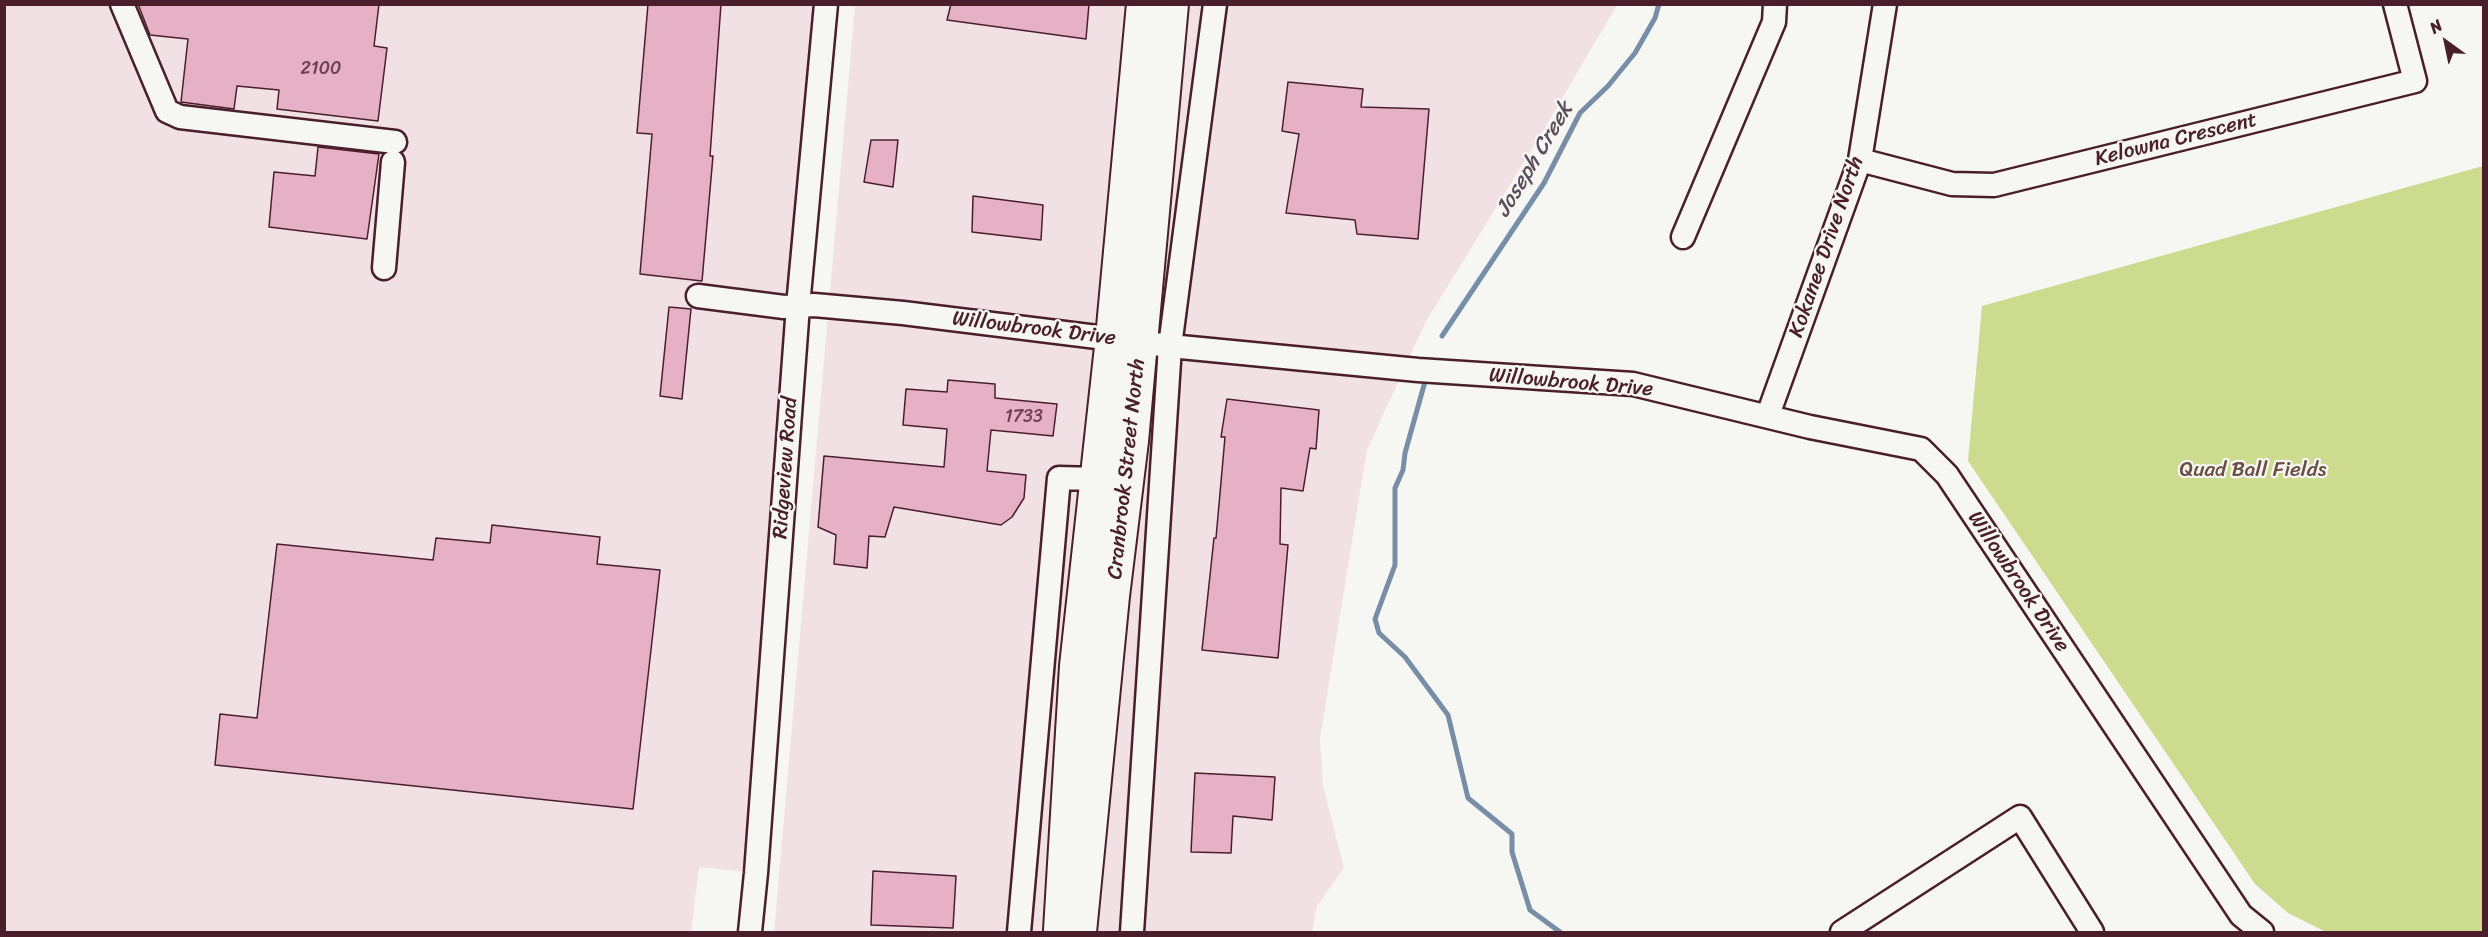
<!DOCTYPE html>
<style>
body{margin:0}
#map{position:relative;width:2488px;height:937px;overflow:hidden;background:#f6f6f2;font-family:Sriracha,sans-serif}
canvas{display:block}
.frame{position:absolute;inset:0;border:6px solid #4a1f2b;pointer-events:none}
.north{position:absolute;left:2416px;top:12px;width:60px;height:60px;-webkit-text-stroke:4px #f6f6f2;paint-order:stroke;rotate:327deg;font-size:16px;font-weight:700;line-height:24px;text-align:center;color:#4a1f2b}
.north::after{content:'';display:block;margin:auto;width:21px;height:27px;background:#4a1f2b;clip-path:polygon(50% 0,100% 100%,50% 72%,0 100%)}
</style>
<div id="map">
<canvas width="2488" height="937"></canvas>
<div class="frame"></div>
<div class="north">N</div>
</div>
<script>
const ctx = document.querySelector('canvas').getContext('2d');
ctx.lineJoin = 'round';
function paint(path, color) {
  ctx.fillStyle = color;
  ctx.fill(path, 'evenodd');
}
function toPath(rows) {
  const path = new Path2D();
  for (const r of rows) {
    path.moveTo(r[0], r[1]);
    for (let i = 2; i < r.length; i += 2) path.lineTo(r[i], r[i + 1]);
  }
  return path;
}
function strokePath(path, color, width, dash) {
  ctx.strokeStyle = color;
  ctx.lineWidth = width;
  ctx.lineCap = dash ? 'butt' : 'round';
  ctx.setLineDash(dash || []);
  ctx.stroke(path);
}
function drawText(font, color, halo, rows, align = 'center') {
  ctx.font = font + ' Sriracha,sans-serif';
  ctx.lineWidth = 4.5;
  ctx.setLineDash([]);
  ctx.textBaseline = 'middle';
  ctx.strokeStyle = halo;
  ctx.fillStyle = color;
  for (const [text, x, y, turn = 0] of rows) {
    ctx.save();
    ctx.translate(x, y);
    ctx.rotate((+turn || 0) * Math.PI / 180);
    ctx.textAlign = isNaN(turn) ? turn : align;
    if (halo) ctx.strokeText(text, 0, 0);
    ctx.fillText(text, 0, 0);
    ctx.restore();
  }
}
paint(toPath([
 [5,5,838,5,756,873,699,867,691,932,5,932],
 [855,5,1617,5,1540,136,1425,323,1367,450,1320,738,1323,786,1344,868,1317,906,1312,932,774,932]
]), '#f1e1e5');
paint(toPath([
 [2483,166,2483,932,2326,932,2288,913,2255,884,1968,461,1982,306]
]), '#ccdb8e');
strokePath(toPath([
 [1442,336,1544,183,1580,113,1608,86,1635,53,1655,18,1659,4],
 [1426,378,1405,453,1403,470,1395,488,1395,565,1375,619,1379,633,1405,657,1448,715,1468,798,1512,834,1512,852,1530,910,1560,932]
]), '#788da6', 5);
const building = toPath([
 [138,4,379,4,374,46,387,48,378,121,277,109,279,90,237,86,234,109,181,102,188,39,150,35,138,4],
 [648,4,721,4,710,156,713,156,702,281,640,274,652,134,637,133,648,4],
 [951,4,1089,4,1086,39,947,20,951,4],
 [1288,82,1363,89,1361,107,1429,109,1418,239,1357,234,1355,220,1286,213,1299,134,1282,131,1288,82],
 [871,140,898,140,893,187,864,182,871,140],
 [318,147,379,154,367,239,269,227,274,172,315,176,318,147],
 [973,196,1043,205,1041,240,972,232,973,196],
 [669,307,691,309,682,399,660,396,669,307],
 [948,380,995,384,995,398,1057,404,1053,436,991,430,987,471,1026,475,1024,498,1012,517,1001,525,894,507,885,537,869,536,867,568,834,564,836,535,818,527,824,456,944,467,947,429,903,425,906,389,947,392,948,380],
 [1227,399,1319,410,1316,449,1310,448,1303,491,1281,488,1280,544,1288,545,1278,658,1202,650,1214,538,1216,538,1225,437,1221,437,1227,399],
 [492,525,600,537,597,564,660,570,633,809,215,765,220,714,257,718,277,544,433,560,436,538,490,543,492,525],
 [1195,773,1275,777,1272,820,1233,816,1231,853,1191,852,1195,773],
 [873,871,956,876,953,928,871,925,873,871]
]);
paint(building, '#e6b0c7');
strokePath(building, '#4a1f2b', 1.5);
const minor = toPath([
 [122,4,167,111,180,117,395,142],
 [1860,160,1952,184,1994,185,2415,81,2395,4],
 [1683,237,1774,22,1775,4],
 [384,268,393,162],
 [698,296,784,307,814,305,903,313,1170,346,1418,370,1633,384,1810,427,1921,449,1947,475,2241,915,2262,932],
 [1768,415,1860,160,1885,4],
 [750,932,756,873,798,306,826,4],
 [1019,932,1059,478,1097,479],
 [1132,932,1170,346,1215,4],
 [1842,932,2020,817,2092,932]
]);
const highway = toPath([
 [1060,930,1076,666,1112,338,1143,4],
 [1080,932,1113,596,1132,441,1172,4]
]);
strokePath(minor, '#4a1f2b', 27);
strokePath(highway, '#4a1f2b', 36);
strokePath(minor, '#f6f6f2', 22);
strokePath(highway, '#f6f6f2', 32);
drawText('18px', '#714352', null, [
 ["2100",321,69],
 ["1733",1024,417]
]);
drawText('21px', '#4a1f2b', '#f6f6f2', [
 ["Kelowna Crescent",2176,140,-14],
 ["Kokanee Drive North",1827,247,-71],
 ["Willowbrook Drive",1034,329,7],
 ["Willowbrook Drive",1571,383,5],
 ["Ridgeview Road",786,468,-86],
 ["Cranbrook Street North",1127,469,-84],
 ["Willowbrook Drive",2018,582,56]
]);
drawText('21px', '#6a4e44', '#f6f6f2', [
 ["Quad Ball Fields",2253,471]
]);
drawText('italic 22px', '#5d4d5e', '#f6f6f2', [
 ["Joseph Creek",1535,160,-59]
]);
</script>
